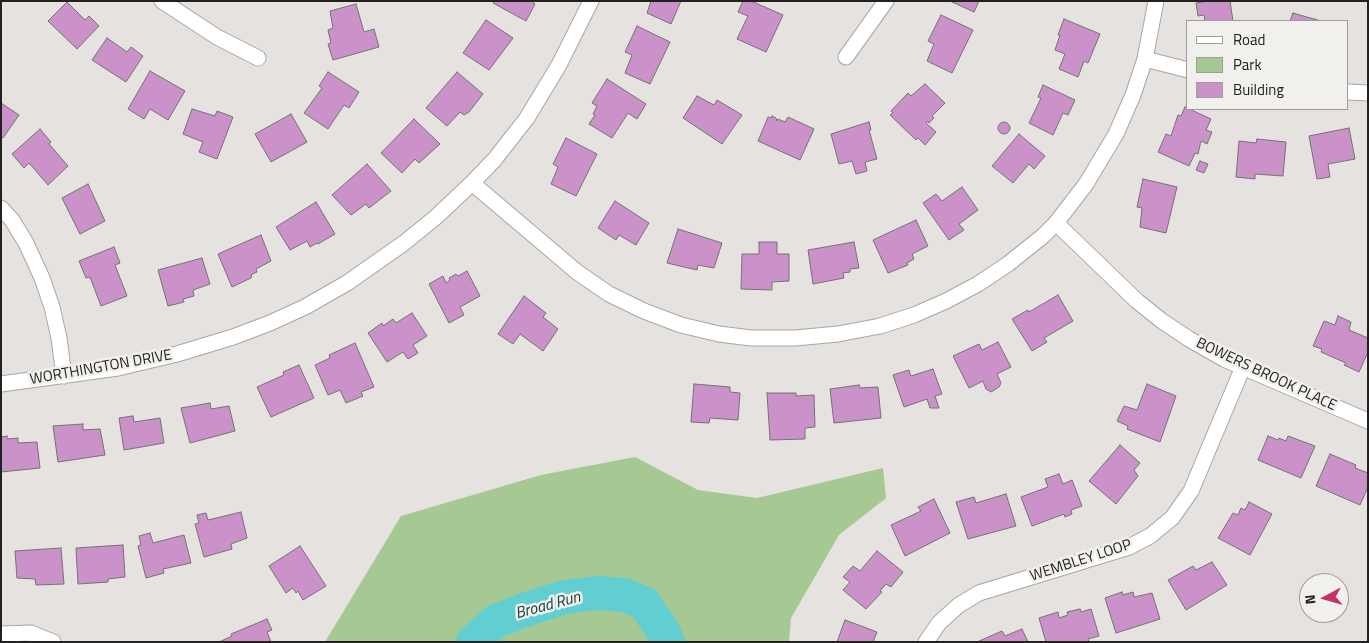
<!DOCTYPE html>
<style>
body{margin:0}
#map{position:relative;width:1369px;height:643px;overflow:hidden;background:#e5e2df;font-family:"Titillium Web",sans-serif}
canvas{display:block}
.frame{position:absolute;inset:0;border:2px solid #222120;pointer-events:none}
.legend{position:absolute;left:1186px;top:20px;width:162px;height:90px;box-sizing:border-box;background:#f2f0ec;border:1px solid #9f9d9a;margin:0;padding:6px 9px;list-style:none;font-size:15px;color:#222120}
.legend li{display:flex;align-items:center;gap:10px;height:25px}
.legend b{width:25px;border:1px solid #9f9d9a}
.north{position:absolute;left:1299px;top:573px;width:50px;height:50px;box-sizing:border-box;background:#f2f0ec;border:1px solid #9f9d9a;border-radius:50%;rotate:264deg;font-size:14px;font-weight:700;line-height:20px;text-align:center;color:#222120}
.north::after{content:'';display:block;margin:auto;width:18px;height:22px;background:#c13465;clip-path:polygon(50% 0,100% 100%,50% 72%,0 100%)}
</style>
<div id="map">
<canvas width="1369" height="643"></canvas>
<div class="frame"></div>
<ul class="legend">
<li><b style="height:6px;background:#fff"></b>Road</li>
<li><b style="height:14px;background:#a6c994"></b>Park</li>
<li><b style="height:14px;background:#cb92ca"></b>Building</li>
</ul>
<div class="north">N</div>
</div>
<script>
const ctx = document.querySelector('canvas').getContext('2d');
ctx.lineJoin = 'round';
function paint(path, color) {
  ctx.fillStyle = color;
  ctx.fill(path, 'evenodd');
}
function toPath(rows) {
  const path = new Path2D();
  for (const r of rows) {
    if (r.length === 3) {
      path.moveTo(r[0] + r[2], r[1]);
      path.arc(r[0], r[1], r[2], 0, 2 * Math.PI);
      continue;
    }
    path.moveTo(r[0], r[1]);
    for (let i = 2; i < r.length; i += 2) path.lineTo(r[i], r[i + 1]);
  }
  return path;
}
function strokePath(path, color, width, dash) {
  ctx.strokeStyle = color;
  ctx.lineWidth = width;
  ctx.lineCap = dash ? 'butt' : 'round';
  ctx.setLineDash(dash || []);
  ctx.stroke(path);
}
function drawText(font, color, halo, rows, align = 'center') {
  ctx.font = font + ' "Titillium Web",sans-serif';
  ctx.lineWidth = 5;
  ctx.setLineDash([]);
  ctx.textBaseline = 'middle';
  ctx.strokeStyle = halo;
  ctx.fillStyle = color;
  for (const [text, x, y, turn = 0] of rows) {
    ctx.save();
    ctx.translate(x, y);
    ctx.rotate((+turn || 0) * Math.PI / 180);
    ctx.textAlign = isNaN(turn) ? turn : align;
    if (halo) ctx.strokeText(text, 0, 0);
    ctx.fillText(text, 0, 0);
    ctx.restore();
  }
}
paint(toPath([
 [635,457,698,490,757,498,883,468,886,498,839,535,791,618,789,642,325,642,401,516,541,475]
]), '#a6c994');
strokePath(toPath([
 [473,642,496,621,530,608,565,597,597,593,624,595,644,603,663,631,668,642]
]), '#61ced2', 34);
const building = toPath([
 [494,1,534,1,533,3,535,4,526,21,493,3,494,1],
 [651,1,681,1,671,24,647,13,651,1],
 [743,1,751,1,783,15,766,52,737,39,748,16,738,12,743,1],
 [950,1,979,1,974,12,950,1],
 [1208,1,1230,1,1233,21,1205,21,1204,15,1198,16,1196,3,1208,1],
 [67,2,85,20,89,16,99,26,77,49,48,21,67,2],
 [356,4,364,32,374,29,379,47,333,60,328,44,331,43,328,30,333,28,330,11,356,4],
 [1293,13,1321,21,1290,21,1293,13],
 [941,15,973,30,952,73,927,61,934,44,928,41,941,15],
 [1064,19,1100,34,1088,63,1084,61,1078,77,1059,69,1065,54,1055,50,1060,35,1058,35,1064,19],
 [486,20,513,38,489,70,463,53,486,20],
 [637,26,670,42,650,84,625,73,632,55,625,52,637,26],
 [107,38,127,52,131,47,143,56,126,82,92,60,107,38],
 [150,71,185,91,168,120,150,109,144,119,128,109,150,71],
 [328,72,359,92,349,108,344,105,328,129,304,113,322,88,319,86,328,72],
 [457,72,483,94,469,112,464,115,460,112,447,126,426,108,457,72],
 [607,79,646,104,637,119,628,113,612,138,589,124,595,115,593,114,597,106,592,103,607,79],
 [925,84,945,103,932,116,934,118,929,123,928,121,926,123,936,132,925,145,918,138,916,140,890,115,893,113,891,111,908,93,911,96,925,84],
 [1043,85,1075,100,1068,115,1063,113,1053,135,1029,123,1041,98,1038,97,1043,85],
 [697,96,714,105,717,100,742,115,722,144,683,118,697,96],
 [1,103,19,115,3,138,1,137,1,103],
 [1185,107,1211,119,1206,130,1212,132,1207,144,1201,141,1198,154,1195,153,1189,166,1158,152,1166,134,1171,136,1178,115,1181,116,1185,107],
 [192,109,215,116,217,111,233,117,217,159,199,152,203,142,183,134,192,109],
 [291,114,307,142,271,162,255,134,291,114],
 [772,116,776,118,777,121,778,119,785,122,788,117,814,129,800,160,758,141,768,117,771,118,772,116],
 [414,119,440,144,419,163,415,159,402,173,381,153,414,119],
 [1004,128,6],
 [869,122,871,130,869,130,877,159,865,162,867,171,856,174,852,161,839,164,831,134,869,122],
 [1349,128,1355,159,1328,164,1330,177,1317,179,1309,136,1349,128],
 [40,129,51,142,49,144,68,166,48,185,29,163,24,168,12,154,40,129],
 [1019,134,1045,156,1034,169,1029,164,1013,183,992,166,1019,134],
 [566,138,597,154,576,196,551,184,558,167,553,164,566,138],
 [1257,139,1286,142,1283,176,1255,174,1255,179,1236,177,1239,141,1256,143,1257,139],
 [1200,161,1208,164,1204,173,1196,170,1200,161],
 [367,164,391,191,369,208,366,204,351,215,332,195,367,164],
 [1143,179,1177,187,1166,233,1140,227,1142,208,1137,207,1143,179],
 [88,184,105,221,80,234,62,198,88,184],
 [962,187,978,210,959,224,964,230,949,240,923,203,936,194,942,201,962,187],
 [615,201,649,223,636,245,619,235,616,240,598,228,615,201],
 [316,202,335,234,318,244,317,243,310,247,307,241,290,250,276,227,316,202],
 [916,220,928,246,912,254,914,259,907,263,908,265,888,273,873,240,916,220],
 [678,229,722,243,714,268,698,265,697,270,667,263,678,229],
 [261,235,271,261,256,269,257,272,252,274,251,278,232,287,218,254,261,235],
 [759,242,777,242,777,254,789,254,789,281,772,282,772,290,741,289,742,254,759,254,759,242],
 [854,242,859,268,850,269,850,272,843,273,844,278,813,284,808,250,854,242],
 [114,247,120,263,115,265,127,296,101,306,90,277,86,278,79,261,114,247],
 [202,258,210,284,193,290,194,296,183,299,184,302,168,306,158,270,202,258],
 [467,271,480,296,460,307,464,315,449,323,429,284,443,276,446,283,450,280,449,278,456,274,458,276,467,271],
 [1058,295,1073,321,1044,338,1047,342,1032,351,1012,319,1028,310,1029,312,1058,295],
 [524,296,546,313,543,317,558,329,543,351,520,334,513,344,498,334,524,296],
 [412,313,427,336,413,345,418,353,408,359,403,352,387,362,368,333,382,323,383,326,393,319,396,323,412,313],
 [1338,316,1351,322,1349,330,1368,338,1368,352,1359,372,1344,365,1346,363,1321,352,1322,349,1313,346,1324,321,1335,325,1338,316],
 [998,342,1011,367,997,374,1001,383,999,387,991,392,986,389,983,381,969,388,953,356,979,344,982,350,998,342],
 [355,343,374,387,361,392,363,396,346,403,340,390,328,395,315,365,330,358,329,355,355,343],
 [299,365,314,398,271,417,257,387,284,375,283,372,299,365],
 [933,369,942,394,935,396,939,408,930,408,927,399,904,407,893,375,909,370,911,376,933,369],
 [694,384,730,387,730,392,740,393,738,420,710,418,709,423,691,422,694,384],
 [1147,384,1176,396,1160,442,1127,429,1128,426,1117,421,1124,406,1137,410,1147,384],
 [859,385,860,388,878,387,881,418,834,423,830,389,859,385],
 [767,393,796,393,796,396,814,395,815,427,805,428,805,439,770,440,767,393],
 [210,403,211,409,229,406,235,431,190,443,181,408,210,403],
 [133,416,134,422,160,418,164,443,124,450,119,418,133,416],
 [83,424,83,430,100,429,105,455,58,462,53,426,83,424],
 [7,436,7,439,18,438,18,443,37,442,40,468,1,472,1,437,7,436],
 [1268,436,1278,440,1279,438,1286,441,1288,436,1315,446,1301,478,1258,460,1268,436],
 [1120,445,1140,463,1134,470,1138,476,1116,504,1089,481,1120,445],
 [1330,454,1356,465,1355,468,1368,473,1368,487,1360,505,1316,486,1330,454],
 [1059,474,1063,484,1072,480,1082,506,1071,510,1072,514,1065,517,1064,514,1032,526,1021,497,1048,487,1045,479,1059,474],
 [1006,494,1016,526,968,539,956,502,974,497,976,503,1006,494],
 [934,499,950,533,905,556,891,525,921,511,918,507,934,499],
 [1249,502,1272,514,1250,555,1218,538,1233,513,1238,515,1241,508,1245,510,1249,502],
 [241,512,247,538,231,544,232,549,204,557,195,524,199,523,197,515,206,513,208,520,241,512],
 [150,533,153,543,184,535,191,563,163,569,164,573,146,578,138,546,141,545,139,536,150,533],
 [123,545,125,577,108,579,108,582,78,584,76,548,123,545],
 [300,546,326,586,303,600,298,591,296,593,293,588,286,593,269,566,300,546],
 [61,548,64,584,36,585,35,579,17,578,15,551,61,548],
 [877,551,903,572,891,587,886,584,880,591,882,592,866,609,843,590,850,582,843,577,853,566,860,571,877,551],
 [1212,562,1227,585,1186,610,1168,580,1193,566,1196,570,1212,562],
 [1122,592,1123,595,1133,592,1134,597,1152,593,1160,619,1116,633,1105,598,1122,592],
 [1080,609,1081,612,1091,609,1099,636,1088,639,1089,642,1046,642,1039,618,1058,612,1059,618,1068,615,1067,612,1080,609],
 [267,619,272,630,267,632,271,642,219,642,232,636,231,634,267,619],
 [845,620,877,632,873,642,837,642,845,620],
 [1022,629,1028,642,977,642,1002,631,1005,636,1022,629]
]);
paint(building, '#cb92ca');
strokePath(building, '#747174', 1);
const minor = toPath([
 [162,1,217,37,258,58],
 [846,57,886,1],
 [1145,59,1188,70],
 [1348,92,1368,93],
 [472,183,577,272,609,294,644,311,681,325,719,334,751,338,795,338,838,334,880,326,914,315,946,301,978,284,1008,264,1043,236,1056,223,1086,184,1116,134,1133,95,1145,59,1156,1],
 [1,208,12,220,26,243,42,278,52,307,59,338,64,376],
 [1056,223,1137,301,1162,321,1189,339,1224,359,1368,421],
 [1,384,118,368,177,354,233,337,270,323,305,307,347,283,404,243,436,217,472,183,495,159,527,118,559,65,591,1],
 [1,634,31,633,53,642],
 [926,642,939,623,959,605,979,593,1129,547,1150,536,1172,518,1191,491,1243,367]
]);
strokePath(minor, '#a8a6a3', 17);
strokePath(minor, '#fff', 15);
drawText('15px', '#222120', '#f2f0ec', [
 ["WORTHINGTON DRIVE",101,368,-10],
 ["BOWERS BROOK PLACE",1266,375,25],
 ["WEMBLEY LOOP",1081,561,-18]
]);
drawText('italic 16px', '#0a3e40', '#f2f0ec', [
 ["Broad Run",548,606,-15]
]);
</script>
